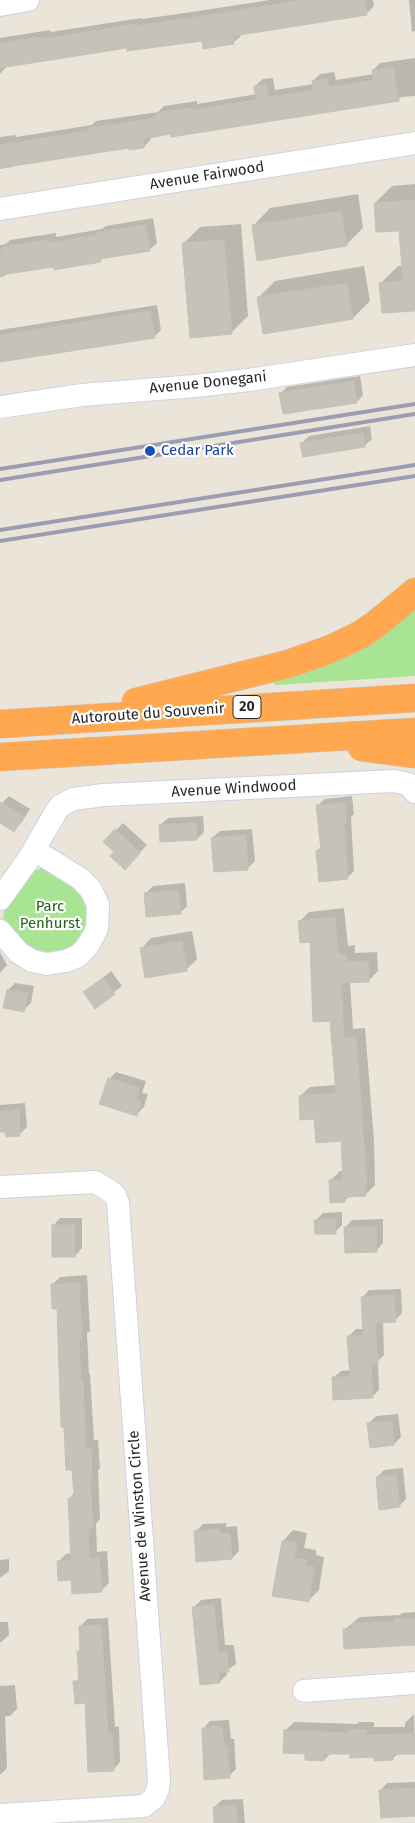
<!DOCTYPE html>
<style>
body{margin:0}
canvas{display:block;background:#ebe5d9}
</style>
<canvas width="415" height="1823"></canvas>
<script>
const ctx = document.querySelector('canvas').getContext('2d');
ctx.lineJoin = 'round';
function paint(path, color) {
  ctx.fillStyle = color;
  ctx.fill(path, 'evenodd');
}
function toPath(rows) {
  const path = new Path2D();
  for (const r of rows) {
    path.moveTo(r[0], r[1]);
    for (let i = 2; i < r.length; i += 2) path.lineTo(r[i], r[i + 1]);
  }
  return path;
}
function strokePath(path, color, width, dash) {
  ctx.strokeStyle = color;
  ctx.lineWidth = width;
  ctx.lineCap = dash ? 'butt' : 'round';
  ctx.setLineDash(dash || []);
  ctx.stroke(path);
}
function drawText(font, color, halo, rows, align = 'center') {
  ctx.font = font + ' "Fira Sans",sans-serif';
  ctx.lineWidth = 4.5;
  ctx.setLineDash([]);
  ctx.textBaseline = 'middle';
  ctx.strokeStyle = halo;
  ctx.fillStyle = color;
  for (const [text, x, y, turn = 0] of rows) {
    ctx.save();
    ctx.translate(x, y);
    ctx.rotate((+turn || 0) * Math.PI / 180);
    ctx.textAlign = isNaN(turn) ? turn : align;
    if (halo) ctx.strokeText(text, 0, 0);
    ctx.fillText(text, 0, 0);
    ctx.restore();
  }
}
paint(toPath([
 [415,603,415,676,276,685,272,682],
 [41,868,46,868,60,874,87,899,88,931,65,953,35,954,4,924,3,919,5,908,33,872]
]), '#a9e493');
paint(toPath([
 [270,0,373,0,374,6,367,13,240,34,241,36,233,43,203,39,128,47,8,65,0,74,0,38,50,30,51,32,141,18,142,19,178,14],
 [409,0,415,0,415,31,412,32],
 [415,58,415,96,401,97,398,100,151,136,151,139,144,147,130,149,130,147,15,164,12,167,0,169,0,137,15,135,16,137,92,125,96,121,158,112,164,106,197,101,197,104,257,94,255,86,263,79,273,78,275,90,313,84,313,81,320,74,334,72,336,80,374,74,373,70,380,63],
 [415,184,415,309,381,283,398,266,403,266,400,229,375,203,392,186],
 [358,194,363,228,346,245,253,226,270,208],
 [153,218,157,243,149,250,103,258,100,261,55,265,8,272,5,276,0,277,0,245,6,244,10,240,56,233,56,237,102,229,106,226],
 [241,224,248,316,231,333,183,244,200,227],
 [364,266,370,301,353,318,258,298,275,281],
 [157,305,161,330,154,337,0,361,0,330],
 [360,376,363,395,357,402,284,413,281,393,287,387],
 [370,426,372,439,364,446,302,443,309,436],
 [9,796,30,809,21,823,14,830,0,822,0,805],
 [352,796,354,814,351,817,354,871,347,878,317,851,321,847,317,806,325,799],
 [203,816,204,832,197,839,160,825,168,818],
 [123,823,147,845,125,868,115,852,105,842],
 [252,829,255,861,247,869,212,838,220,831],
 [185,883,187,906,180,913,146,893,153,886],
 [344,908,348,946,355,945,355,953,377,952,378,971,368,981,350,981,353,1029,365,1028,374,1140,375,1185,365,1195,350,1196,344,1201,330,1181,340,1171,344,1171,342,1139,315,1117,300,1096,310,1087,336,1085,331,1020,311,941,300,921,309,912],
 [192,931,197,959,186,970,141,949,151,938],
 [0,952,7,965,0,973],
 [111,971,122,986,95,1007,85,992],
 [15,983,34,986,31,1003,23,1011,8,990],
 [116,1072,146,1081,142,1093,148,1094,144,1107,136,1115,109,1079],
 [25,1103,27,1127,20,1134,6,1131,0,1131,0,1105],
 [342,1212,342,1225,335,1232,316,1220,323,1213],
 [60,1218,82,1218,82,1248,75,1256,53,1226],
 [383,1219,383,1243,376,1251,345,1228,352,1220],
 [87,1275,90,1331,87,1333,89,1374,90,1374,94,1440,98,1440,100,1468,98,1471,100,1519,96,1524,97,1552,107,1551,109,1583,101,1591,72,1579,58,1562,66,1554,72,1553,69,1499,74,1493,58,1308,52,1285,60,1277],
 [401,1289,402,1313,395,1320,383,1321,384,1355,378,1361,379,1390,372,1397,333,1378,341,1371,351,1370,349,1336,356,1329,364,1329,362,1298,369,1290],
 [398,1414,401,1437,394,1444,369,1423,376,1416],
 [403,1468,406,1499,399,1506,377,1477,384,1470],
 [226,1523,226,1527,237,1526,239,1551,232,1558,195,1532,203,1524],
 [293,1530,307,1533,304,1548,316,1550,316,1555,324,1557,319,1590,308,1601,274,1595,283,1541],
 [9,1559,9,1571,0,1578,0,1560],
 [221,1598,225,1645,234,1645,236,1664,226,1671,227,1675,219,1682,194,1607,201,1600],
 [415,1612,415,1644,345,1629,360,1617,400,1615,402,1613],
 [108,1618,115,1727,119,1726,120,1762,113,1770,86,1702,75,1682,80,1677,78,1652,82,1649,80,1627,87,1619],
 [0,1622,8,1622,9,1635,0,1643],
 [15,1685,17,1709,10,1716,5,1716,7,1768,0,1775,0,1686],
 [414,1714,415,1752,399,1753,392,1759,351,1753,331,1753,324,1760,306,1753,285,1731,294,1722,357,1724,359,1722,374,1722,374,1727,405,1727,405,1723],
 [229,1720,231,1739,234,1739,236,1769,229,1776,203,1729,210,1721],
 [415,1782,415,1815,380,1791,387,1783],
 [243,1799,245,1823,216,1823,214,1807,222,1800]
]), '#0003');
const building = toPath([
 [303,0,365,0,367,15,233,36,234,44,203,49,202,41,127,51,127,48,0,68,0,43,44,37,44,39,134,24,135,26,170,21,303,0],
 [393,67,399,101,171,137,170,134,143,139,144,148,129,150,129,148,0,168,0,145,88,131,88,128,156,118,156,113,190,108,190,110,256,100,254,86,266,84,268,97,313,90,312,81,327,79,329,87,373,80,372,70,393,67],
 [415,200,415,311,382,313,379,283,403,281,399,231,376,232,374,203,415,200],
 [341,211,347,246,257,261,252,225,341,211],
 [146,225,150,251,100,259,101,262,54,270,54,267,0,275,0,251,2,250,2,247,49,240,49,243,97,235,97,232,146,225],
 [224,240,232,334,190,338,182,243,224,240],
 [347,283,353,319,263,334,257,297,347,283],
 [150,311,155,338,0,362,0,335,150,311],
 [354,381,357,403,283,414,279,393,354,381],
 [363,433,365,447,303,457,300,443,363,433],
 [0,802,24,816,14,832,0,823,0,802],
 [345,803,347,823,344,823,348,879,319,882,316,850,321,850,316,805,345,803],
 [196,823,197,840,160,842,159,825,196,823],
 [115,829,140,853,125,870,110,856,114,852,103,842,115,829],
 [246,835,248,870,214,872,211,838,246,835],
 [178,890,181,914,146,917,144,893,178,890],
 [335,917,338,955,346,954,346,962,368,961,369,982,341,983,344,1038,356,1037,367,1185,365,1185,366,1196,345,1197,345,1202,330,1203,329,1180,343,1180,341,1141,316,1143,314,1119,300,1120,299,1096,336,1093,330,1021,313,1022,310,942,300,943,298,921,335,917],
 [182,941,187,971,145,978,140,948,182,941],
 [103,978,115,994,95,1009,83,992,103,978],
 [7,990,28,993,24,1012,3,1008,7,990],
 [108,1078,140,1088,136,1100,141,1102,137,1116,99,1104,108,1078],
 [19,1110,20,1136,6,1137,5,1132,0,1132,0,1111,19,1110],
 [335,1219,336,1234,315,1234,314,1220,335,1219],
 [52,1225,75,1225,75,1257,52,1257,52,1225],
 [376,1226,377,1252,345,1253,344,1227,376,1226],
 [79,1283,82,1340,79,1340,81,1381,83,1381,86,1448,91,1448,92,1478,90,1478,93,1528,88,1528,89,1559,99,1558,102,1592,72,1594,71,1580,58,1581,57,1561,71,1560,68,1498,74,1498,72,1470,66,1470,64,1427,61,1427,57,1309,52,1309,51,1284,79,1283],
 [394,1295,396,1322,375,1323,378,1363,371,1364,373,1398,333,1400,332,1377,350,1377,347,1336,363,1335,361,1297,394,1295],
 [392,1421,394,1445,370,1448,367,1423,392,1421],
 [396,1475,400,1507,379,1510,376,1477,396,1475],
 [219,1529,219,1534,230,1533,232,1559,196,1562,194,1531,219,1529],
 [282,1541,297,1543,294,1558,307,1560,306,1565,314,1567,309,1602,272,1596,282,1541],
 [214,1605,218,1652,227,1651,229,1672,219,1673,220,1683,200,1685,192,1607,214,1605],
 [394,1619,415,1619,415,1645,344,1649,343,1629,352,1628,352,1623,394,1622,394,1619],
 [101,1625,108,1733,112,1733,114,1771,88,1772,85,1703,75,1704,73,1681,79,1681,77,1651,80,1651,79,1626,101,1625],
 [222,1726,224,1746,227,1745,230,1778,204,1780,202,1728,222,1726],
 [284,1730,349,1733,349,1730,366,1730,366,1735,415,1734,415,1754,393,1754,393,1760,374,1761,374,1757,350,1758,350,1754,325,1754,324,1761,305,1760,305,1754,283,1753,284,1730],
 [415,1788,415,1816,381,1818,379,1790,415,1788],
 [236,1805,237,1823,214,1823,213,1807,236,1805]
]);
paint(building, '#c6c1b9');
strokePath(building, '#c6c1b3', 1);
const minor = toPath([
 [0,5,28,0],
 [0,209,415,143],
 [0,407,82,395,195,386,249,380,415,355],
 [0,899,28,860,57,810,60,806,73,799,104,795,394,781,408,784,415,792],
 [0,931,19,953,26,957,32,961,47,964,66,961,78,956,86,948,94,935,97,928,98,905,91,890,81,879,34,850],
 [0,1187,95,1182,110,1191,115,1195,118,1203,159,1780,158,1789,154,1798,144,1806,0,1815],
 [304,1691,415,1683]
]);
const highway = toPath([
 [136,702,288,664,331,649,360,635,375,625,415,592],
 [0,724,415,698],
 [362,747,415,754],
 [0,757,415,732]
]);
strokePath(minor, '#ced0e2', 24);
strokePath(highway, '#c7c7c7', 29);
strokePath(minor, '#fff', 22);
strokePath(highway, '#ffa850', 28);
strokePath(toPath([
 [0,469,415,404],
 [0,480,415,414],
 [0,530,415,465],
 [0,541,415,476]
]), '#9c9db3', 4);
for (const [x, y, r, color] of [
 [150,451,6,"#1a4fb4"]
]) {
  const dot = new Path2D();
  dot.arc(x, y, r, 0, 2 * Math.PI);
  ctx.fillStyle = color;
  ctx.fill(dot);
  strokePath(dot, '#fff', 2);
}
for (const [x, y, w] of [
 [247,707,28]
]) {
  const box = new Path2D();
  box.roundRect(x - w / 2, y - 11.5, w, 23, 4);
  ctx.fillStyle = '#fff';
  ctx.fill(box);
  strokePath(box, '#282828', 1);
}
drawText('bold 14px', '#282828', null, [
 ["20",247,707]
]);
drawText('15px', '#282828', '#fff', [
 ["Avenue Fairwood",207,176,-9],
 ["Avenue Donegani",208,383,-6],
 ["Autoroute du Souvenir",148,714,-4],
 ["Avenue Windwood",234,789,-3],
 ["Avenue de Winston Circle",140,1516,-94]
]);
drawText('15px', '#164399', '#fff', [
 ["Cedar Park",161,451]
], 'left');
drawText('15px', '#226617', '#fff', [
 ["Parc",50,907],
 ["Penhurst",50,924]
]);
</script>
